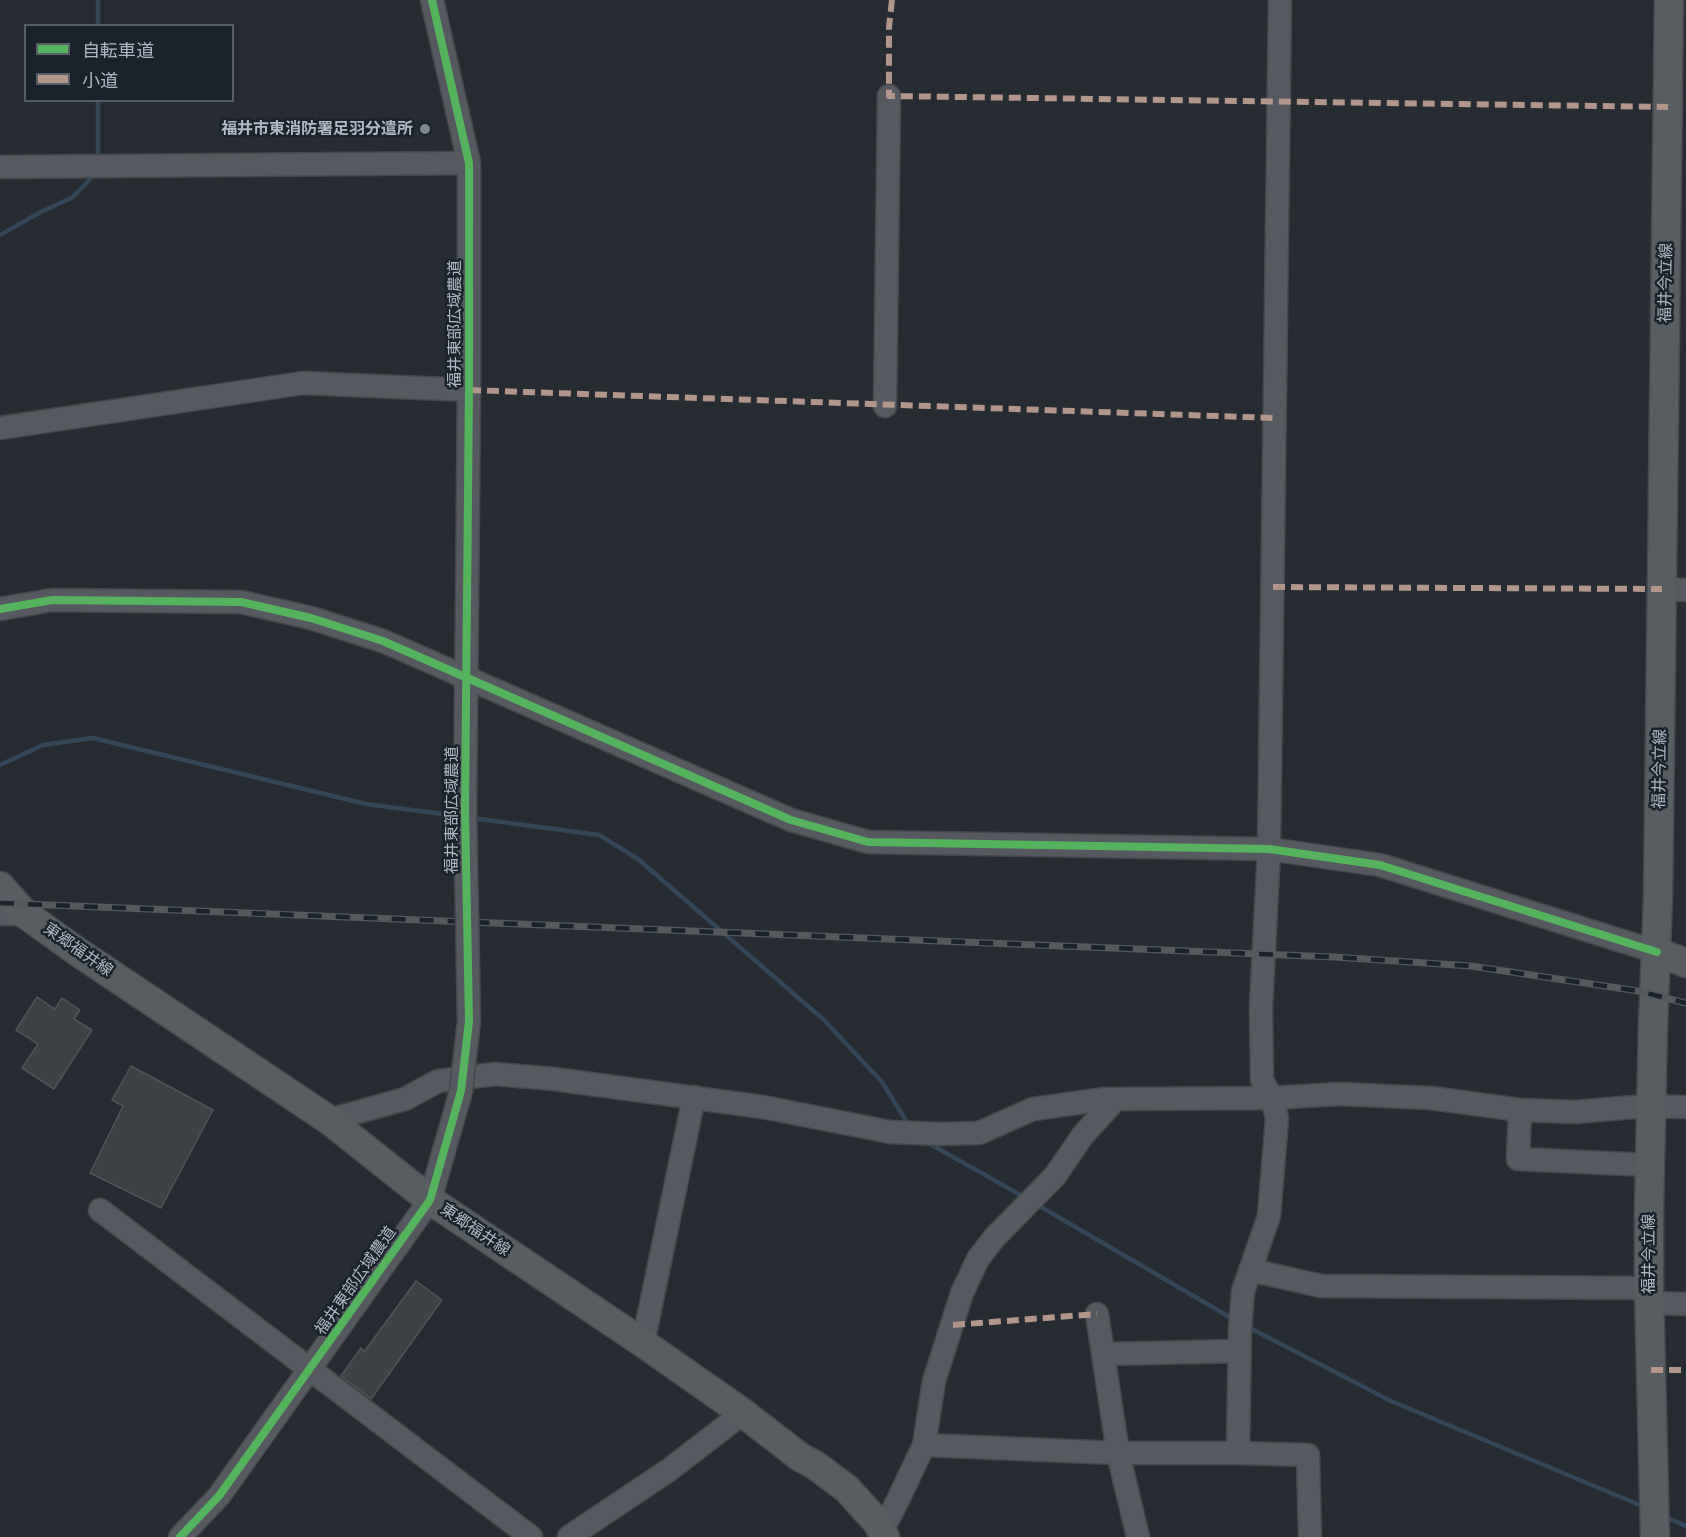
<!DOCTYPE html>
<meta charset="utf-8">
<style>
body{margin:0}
#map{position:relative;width:1686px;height:1537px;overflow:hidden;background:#262c31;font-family:Rubik,"Noto Sans JP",sans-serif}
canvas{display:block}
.legend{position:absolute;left:24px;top:24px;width:210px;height:78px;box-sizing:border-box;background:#1a232b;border:2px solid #565f68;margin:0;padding:8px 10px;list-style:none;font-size:18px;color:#afb9c3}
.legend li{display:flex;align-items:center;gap:12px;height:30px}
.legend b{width:30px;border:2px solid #565f68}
</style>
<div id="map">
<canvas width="1686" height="1537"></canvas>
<ul class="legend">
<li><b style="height:8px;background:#56b35d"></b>自転車道</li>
<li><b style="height:8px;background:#b2968c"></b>小道</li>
</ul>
</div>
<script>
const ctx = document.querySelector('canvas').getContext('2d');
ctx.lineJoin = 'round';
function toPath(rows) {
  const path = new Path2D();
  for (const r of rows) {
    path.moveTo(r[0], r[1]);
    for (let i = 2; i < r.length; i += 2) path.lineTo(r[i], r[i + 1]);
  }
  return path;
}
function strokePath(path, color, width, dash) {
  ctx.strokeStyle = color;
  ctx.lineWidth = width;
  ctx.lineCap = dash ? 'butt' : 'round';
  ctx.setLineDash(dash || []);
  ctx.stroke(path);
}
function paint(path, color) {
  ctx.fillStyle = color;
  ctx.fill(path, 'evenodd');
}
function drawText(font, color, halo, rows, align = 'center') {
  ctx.font = font + ' Rubik,"Noto Sans JP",sans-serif';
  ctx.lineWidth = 5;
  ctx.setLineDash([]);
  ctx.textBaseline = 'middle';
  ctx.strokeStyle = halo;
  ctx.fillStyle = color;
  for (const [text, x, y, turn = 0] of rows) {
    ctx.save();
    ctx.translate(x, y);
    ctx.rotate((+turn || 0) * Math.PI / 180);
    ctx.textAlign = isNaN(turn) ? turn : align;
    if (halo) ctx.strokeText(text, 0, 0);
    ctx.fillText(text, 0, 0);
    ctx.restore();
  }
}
strokePath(toPath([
 [98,0,98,26],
 [98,100,98,156],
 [0,235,39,213,73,197,94,175],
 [0,765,43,745,93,738,366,804,458,816],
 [472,818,599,835,638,859,824,1020,882,1082,905,1119],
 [928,1143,1026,1198],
 [1036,1204,1233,1319],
 [1248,1327,1391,1401,1642,1506],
 [1670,1519,1686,1526]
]), '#354659', 4.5);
const building = toPath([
 [37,997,55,1009,62,998,80,1010,74,1019,92,1030,54,1089,22,1068,38,1044,16,1030,37,997],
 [131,1066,213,1110,161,1208,90,1173,123,1106,112,1100,131,1066],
 [416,1281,442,1300,371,1399,341,1376,361,1348,364,1352,416,1281]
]);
paint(building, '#3d4246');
strokePath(building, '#4e5459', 1.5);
const minor = toPath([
 [432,0,469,163,469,390,465,810],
 [0,167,469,163],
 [885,406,889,96],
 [0,428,303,383,469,390],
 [1662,589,1686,590],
 [0,609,52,600,241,602,311,618,383,641,791,820,868,842,1269,849,1380,865,1657,952],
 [0,914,25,914],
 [1520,1110,1518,1159,1650,1165],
 [329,1120,405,1099,438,1081,495,1074,554,1079,763,1107,890,1132,939,1134,979,1133,1033,1109,1105,1099,1272,1098,1339,1094,1431,1098,1520,1110,1575,1112,1646,1106,1686,1107],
 [100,1210,531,1537],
 [1250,1270,1321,1286,1649,1288],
 [1650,1303,1686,1304],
 [1097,1314,1118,1453,1138,1537],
 [643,1343,694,1097],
 [1104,1354,1239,1351],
 [924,1445,1118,1453,1238,1453,1308,1455,1310,1537],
 [1238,1453,1240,1330,1243,1291,1269,1216,1277,1118,1272,1098,1262,1080,1261,1007,1269,849,1280,0],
 [882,1531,897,1502,924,1445,934,1381,962,1293,978,1259,994,1238,1055,1176,1083,1135,1116,1099],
 [180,1537,219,1496,430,1200,461,1091],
 [569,1537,669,1470,743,1413]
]);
const major = toPath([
 [0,886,25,914,78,952,329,1120,430,1200,643,1343,743,1413,800,1457,815,1465,847,1489,877,1522,885,1537],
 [1657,952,1686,963],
 [1655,1537,1649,1288,1649,1212,1653,1024,1658,899,1669,0]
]);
strokePath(minor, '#44484c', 25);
strokePath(major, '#43494e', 31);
strokePath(minor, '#565a60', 22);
strokePath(major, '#585d62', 28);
const rail = toPath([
 [0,903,1334,957,1471,966,1638,991,1686,1003]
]);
strokePath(rail, '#55595e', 7);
strokePath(rail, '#1a232b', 4.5, [14]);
const minorBridge = toPath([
 [461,1091,469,1021,465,810]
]);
strokePath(minorBridge, '#44484c', 25, []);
strokePath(minorBridge, '#565a60', 22);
strokePath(toPath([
 [892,0,889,27,889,96,1668,107],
 [469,390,1274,418],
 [1273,587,1662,589],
 [953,1325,1097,1314],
 [1651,1370,1686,1370]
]), '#b2968c', 6, [12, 6]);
strokePath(toPath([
 [0,609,52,600,241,602,311,618,383,641,791,820,868,842,1269,849,1380,865,1657,952],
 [180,1537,219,1496,430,1200,461,1091,469,1021,465,810,469,390,469,163,432,0]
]), '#56b35d', 8);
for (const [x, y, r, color] of [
 [425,129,6,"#7f8890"]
]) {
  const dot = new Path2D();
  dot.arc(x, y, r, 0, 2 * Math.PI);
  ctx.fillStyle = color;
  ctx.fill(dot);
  strokePath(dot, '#1a232b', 2);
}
drawText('bold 16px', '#afb9c3', '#1a232b', [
 ["福井市東消防署足羽分遣所",413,129]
], 'right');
drawText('16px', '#afb9c3', '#1a232b', [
 ["福井今立線",1666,283,-89],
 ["福井東部広域農道",455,324,-90],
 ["福井今立線",1660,769,-89],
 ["福井東部広域農道",452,810,-90],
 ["東郷福井線",78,950,35],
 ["東郷福井線",475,1230,34],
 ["福井今立線",1649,1254,-90],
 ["福井東部広域農道",356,1281,-55]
]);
</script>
